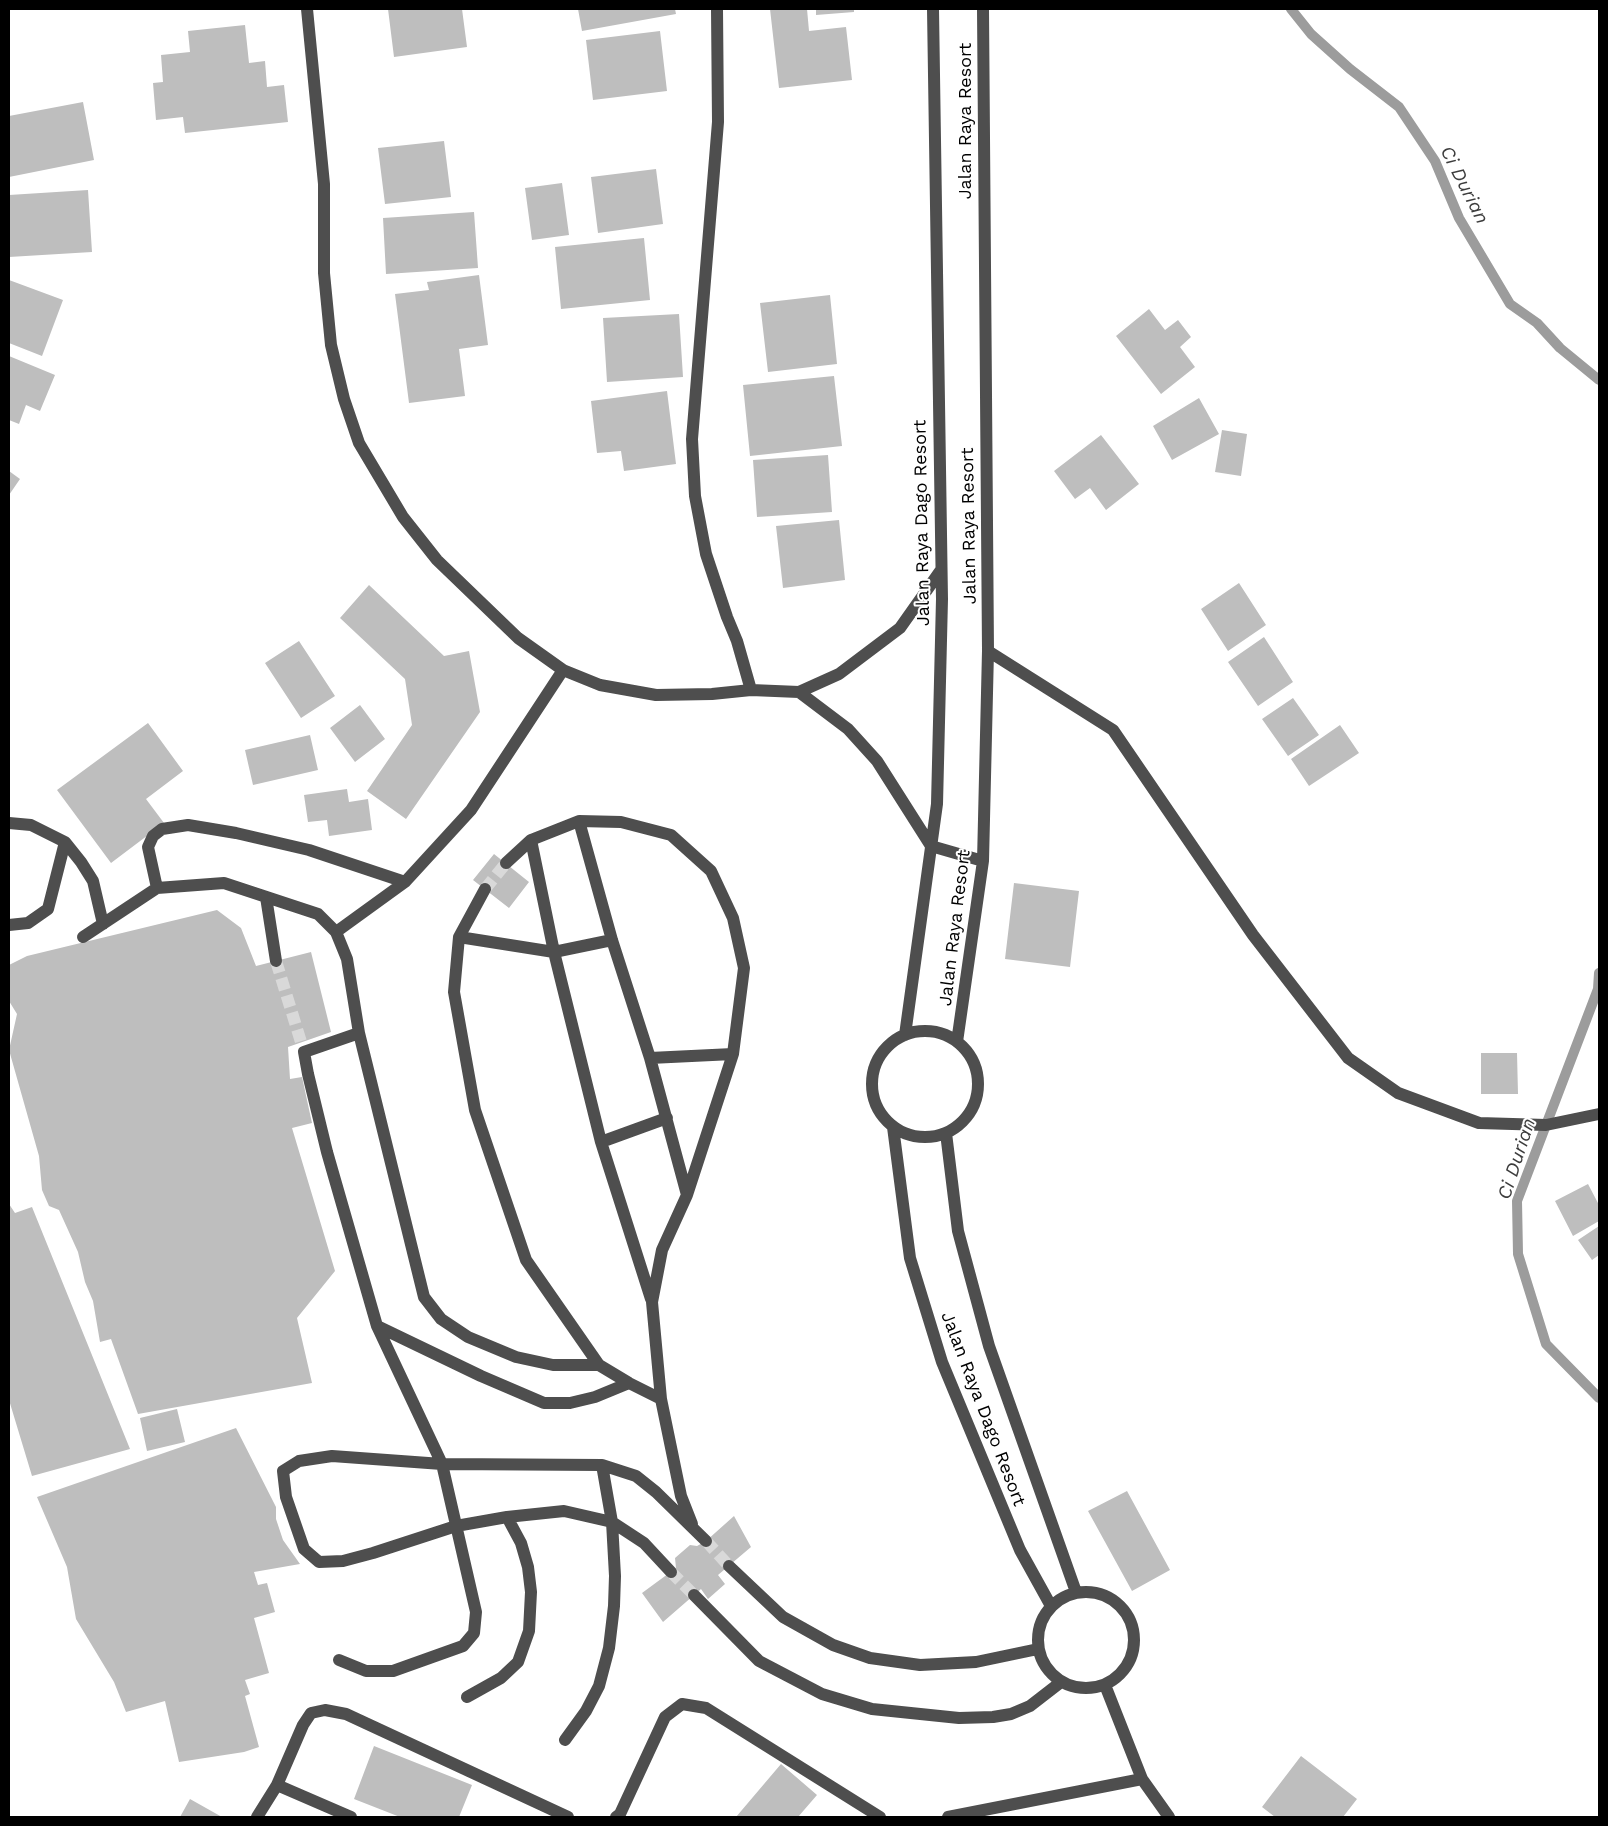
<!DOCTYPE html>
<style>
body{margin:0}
#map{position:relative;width:1608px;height:1826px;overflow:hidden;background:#fff;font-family:"Work Sans",sans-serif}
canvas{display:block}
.frame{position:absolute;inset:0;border:10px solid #000;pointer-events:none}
</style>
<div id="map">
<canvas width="1608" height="1826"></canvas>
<div class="frame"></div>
</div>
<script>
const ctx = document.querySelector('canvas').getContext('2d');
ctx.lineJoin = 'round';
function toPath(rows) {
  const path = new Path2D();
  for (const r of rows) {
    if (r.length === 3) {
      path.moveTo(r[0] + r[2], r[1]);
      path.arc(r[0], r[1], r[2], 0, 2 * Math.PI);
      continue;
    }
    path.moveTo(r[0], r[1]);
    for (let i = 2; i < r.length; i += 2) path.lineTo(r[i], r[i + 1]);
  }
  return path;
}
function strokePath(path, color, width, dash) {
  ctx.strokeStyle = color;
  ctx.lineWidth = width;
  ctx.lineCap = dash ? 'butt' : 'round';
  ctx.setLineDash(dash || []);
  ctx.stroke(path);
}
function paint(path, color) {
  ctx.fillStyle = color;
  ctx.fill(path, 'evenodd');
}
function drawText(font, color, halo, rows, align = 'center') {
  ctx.font = font + ' "Work Sans",sans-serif';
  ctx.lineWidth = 4;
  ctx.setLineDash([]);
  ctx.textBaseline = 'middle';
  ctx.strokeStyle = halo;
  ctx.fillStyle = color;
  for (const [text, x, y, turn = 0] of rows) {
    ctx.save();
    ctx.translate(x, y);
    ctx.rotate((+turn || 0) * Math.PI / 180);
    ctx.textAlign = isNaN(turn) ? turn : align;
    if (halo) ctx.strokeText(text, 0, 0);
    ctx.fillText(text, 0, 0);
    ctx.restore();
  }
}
strokePath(toPath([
 [1291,9,1311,34,1350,69,1399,107,1435,161,1459,218,1510,304,1537,323,1560,348,1599,380],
 [1599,973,1598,989,1517,1201,1518,1254,1546,1344,1599,1398]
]), '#9c9c9c', 10);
paint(toPath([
 [388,9,462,9,467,47,394,57],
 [578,9,675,9,676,14,582,31],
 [770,9,807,9,809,31,846,27,852,80,779,88],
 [816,9,854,9,854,12,816,15],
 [245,25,249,63,265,61,267,87,284,85,288,122,185,133,183,117,156,120,153,83,163,82,161,55,190,52,188,31],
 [660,31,667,91,593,100,586,40],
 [83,102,94,160,9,177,9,116],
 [444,141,451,197,385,204,378,148],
 [656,169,663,224,598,233,591,177],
 [562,183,569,235,532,240,525,188],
 [88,190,92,252,9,257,9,195],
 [474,212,478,268,386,274,383,218],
 [644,238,650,300,561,309,555,247],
 [479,275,488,345,459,349,465,396,409,403,395,294,429,290,427,282],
 [9,280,63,300,42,356,9,343],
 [830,295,837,364,768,372,760,303],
 [1149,309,1165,330,1178,320,1191,337,1180,347,1195,367,1161,394,1116,336],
 [679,314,683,377,607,382,603,318],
 [9,356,55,375,40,411,26,405,19,424,9,420],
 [834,376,842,446,750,456,743,385],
 [667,391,676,464,624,471,621,451,597,453,591,401],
 [1199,398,1219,434,1172,460,1153,426],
 [1222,430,1247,434,1241,476,1215,472],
 [1101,435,1139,484,1106,510,1090,488,1075,499,1054,471],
 [828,455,832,512,757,517,753,460],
 [9,471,20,479,9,495],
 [839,520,845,580,783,588,776,526],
 [1239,583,1266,625,1228,651,1201,609],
 [369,585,444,656,469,651,480,712,406,819,367,791,412,725,405,679,340,618],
 [1264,637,1293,682,1258,706,1228,662],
 [299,641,335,696,301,718,265,663],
 [1293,698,1319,735,1288,756,1262,719],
 [360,705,385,739,355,762,330,728],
 [148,723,183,771,146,799,164,823,111,863,57,790],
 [1340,725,1359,753,1309,786,1291,759],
 [310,735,318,770,253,785,245,750],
 [347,789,349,802,368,799,372,830,329,836,327,820,308,822,304,795],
 [494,854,529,882,509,908,473,880],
 [1014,883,1079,891,1070,967,1005,959],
 [217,910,241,928,256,966,311,952,331,1032,288,1047,290,1079,302,1077,312,1123,292,1128,335,1271,297,1318,312,1383,138,1414,111,1339,100,1342,93,1301,85,1282,78,1252,59,1210,49,1206,42,1190,39,1156,9,1050,17,1014,9,1001,9,965,27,956],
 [1481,1053,1517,1053,1518,1094,1481,1094],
 [1588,1184,1599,1205,1599,1221,1573,1236,1555,1201],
 [9,1204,15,1213,32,1207,130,1449,32,1476,9,1400],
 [1599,1226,1599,1255,1592,1260,1578,1240],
 [177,1409,185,1442,147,1451,140,1418],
 [236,1428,276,1507,276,1519,283,1540,300,1564,254,1572,258,1585,267,1583,275,1612,254,1618,269,1673,245,1680,250,1694,245,1696,259,1747,244,1752,179,1762,165,1701,126,1712,114,1682,76,1619,67,1567,37,1497],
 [1127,1491,1170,1570,1132,1591,1088,1511],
 [734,1516,751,1547,718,1575,725,1584,708,1599,701,1589,663,1622,642,1593,676,1568,675,1558,690,1545,697,1546,706,1541],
 [374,1746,472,1785,459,1817,400,1817,354,1799],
 [1301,1756,1357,1799,1343,1817,1275,1817,1262,1807],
 [781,1764,817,1795,798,1817,736,1817],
 [190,1799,222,1817,180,1817]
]), '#bebebe');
strokePath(toPath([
 [485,889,506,863],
 [276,961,301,1042],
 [706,1541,729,1566],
 [671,1572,694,1595]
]), '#d9d9d9', 12, [12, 6]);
strokePath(toPath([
 [307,9,324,184,324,273,331,345,344,399,359,443,403,517,437,560,518,638,563,670,600,685,656,695,712,694,751,690,799,692,839,674,900,628,941,570],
 [717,9,718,122,692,439,695,496,706,554,727,617,737,641,751,690],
 [988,651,1113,730,1253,935,1348,1058,1398,1093,1479,1123,1546,1125,1599,1114],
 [799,692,848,729,877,761,931,846,983,861],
 [579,821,612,940,650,1058,687,1195],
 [9,823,31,825,65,842,81,862,93,881,103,924],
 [531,840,554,952,601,1142,651,1299],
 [506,863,531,840,579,821,621,822,671,835,711,871,733,918,744,968,733,1054,687,1195,662,1250,652,1302,661,1399,681,1496,692,1524],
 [157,888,148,847,153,836,162,829,188,825,236,833,309,850,405,882],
 [485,889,459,937,454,992,475,1110,526,1260,599,1365,629,1383,661,1399],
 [266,897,276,961],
 [9,925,28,923,48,909,65,842],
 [336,932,405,882,471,810,563,670],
 [83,937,157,888,224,883,318,914,336,932,347,959,359,1033,424,1297,441,1319,468,1337,516,1357,553,1365,599,1365],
 [459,937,554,952,612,940],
 [925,1084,53],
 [905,1035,937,804,942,599,933,9],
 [957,1042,983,861,988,651,983,9],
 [650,1058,733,1054],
 [893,1127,910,1258,942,1362,1020,1550,1051,1606],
 [946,1133,958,1231,989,1346,1076,1592],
 [601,1142,667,1118],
 [377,1326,481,1376,544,1403,570,1403,595,1397,629,1383],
 [729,1566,783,1617,833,1645,870,1658,920,1665,976,1662,1038,1649],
 [671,1572,644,1543,612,1522,564,1511,507,1517,456,1526,373,1553,343,1561,319,1562,304,1549,286,1497,283,1471,299,1461,332,1456,442,1464,602,1465,636,1476,656,1492,706,1541],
 [1086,1640,48],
 [694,1595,759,1661,822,1694,872,1709,959,1718,993,1717,1011,1714,1030,1706,1061,1682],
 [339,1660,366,1671,393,1671,463,1646,474,1633,476,1612,442,1464,377,1326,327,1152,308,1074,304,1052,359,1033],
 [1105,1685,1142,1779,1169,1817],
 [467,1697,501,1678,518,1662,529,1631,531,1592,528,1567,521,1543,507,1517],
 [565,1740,586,1711,599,1686,609,1648,614,1606,615,1576,612,1522,602,1465],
 [257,1817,277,1785],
 [351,1817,277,1785,303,1725,311,1713,325,1710,346,1714,568,1817],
 [616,1817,620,1814,665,1717,682,1704,706,1708,880,1817],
 [948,1817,1142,1779]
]), '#4e4e4e', 12);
drawText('18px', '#000', '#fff', [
 ["Jalan Raya Resort",966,121,-90],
 ["Jalan Raya Dago Resort",922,523,-91],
 ["Jalan Raya Resort",969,526,-91],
 ["Jalan Raya Resort",955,928,-83],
 ["Jalan Raya Dago Resort",983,1409,69]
]);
drawText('italic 19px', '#3d3d3d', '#fff', [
 ["Ci Durian",1464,185,63],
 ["Ci Durian",1517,1159,-72]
]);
</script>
